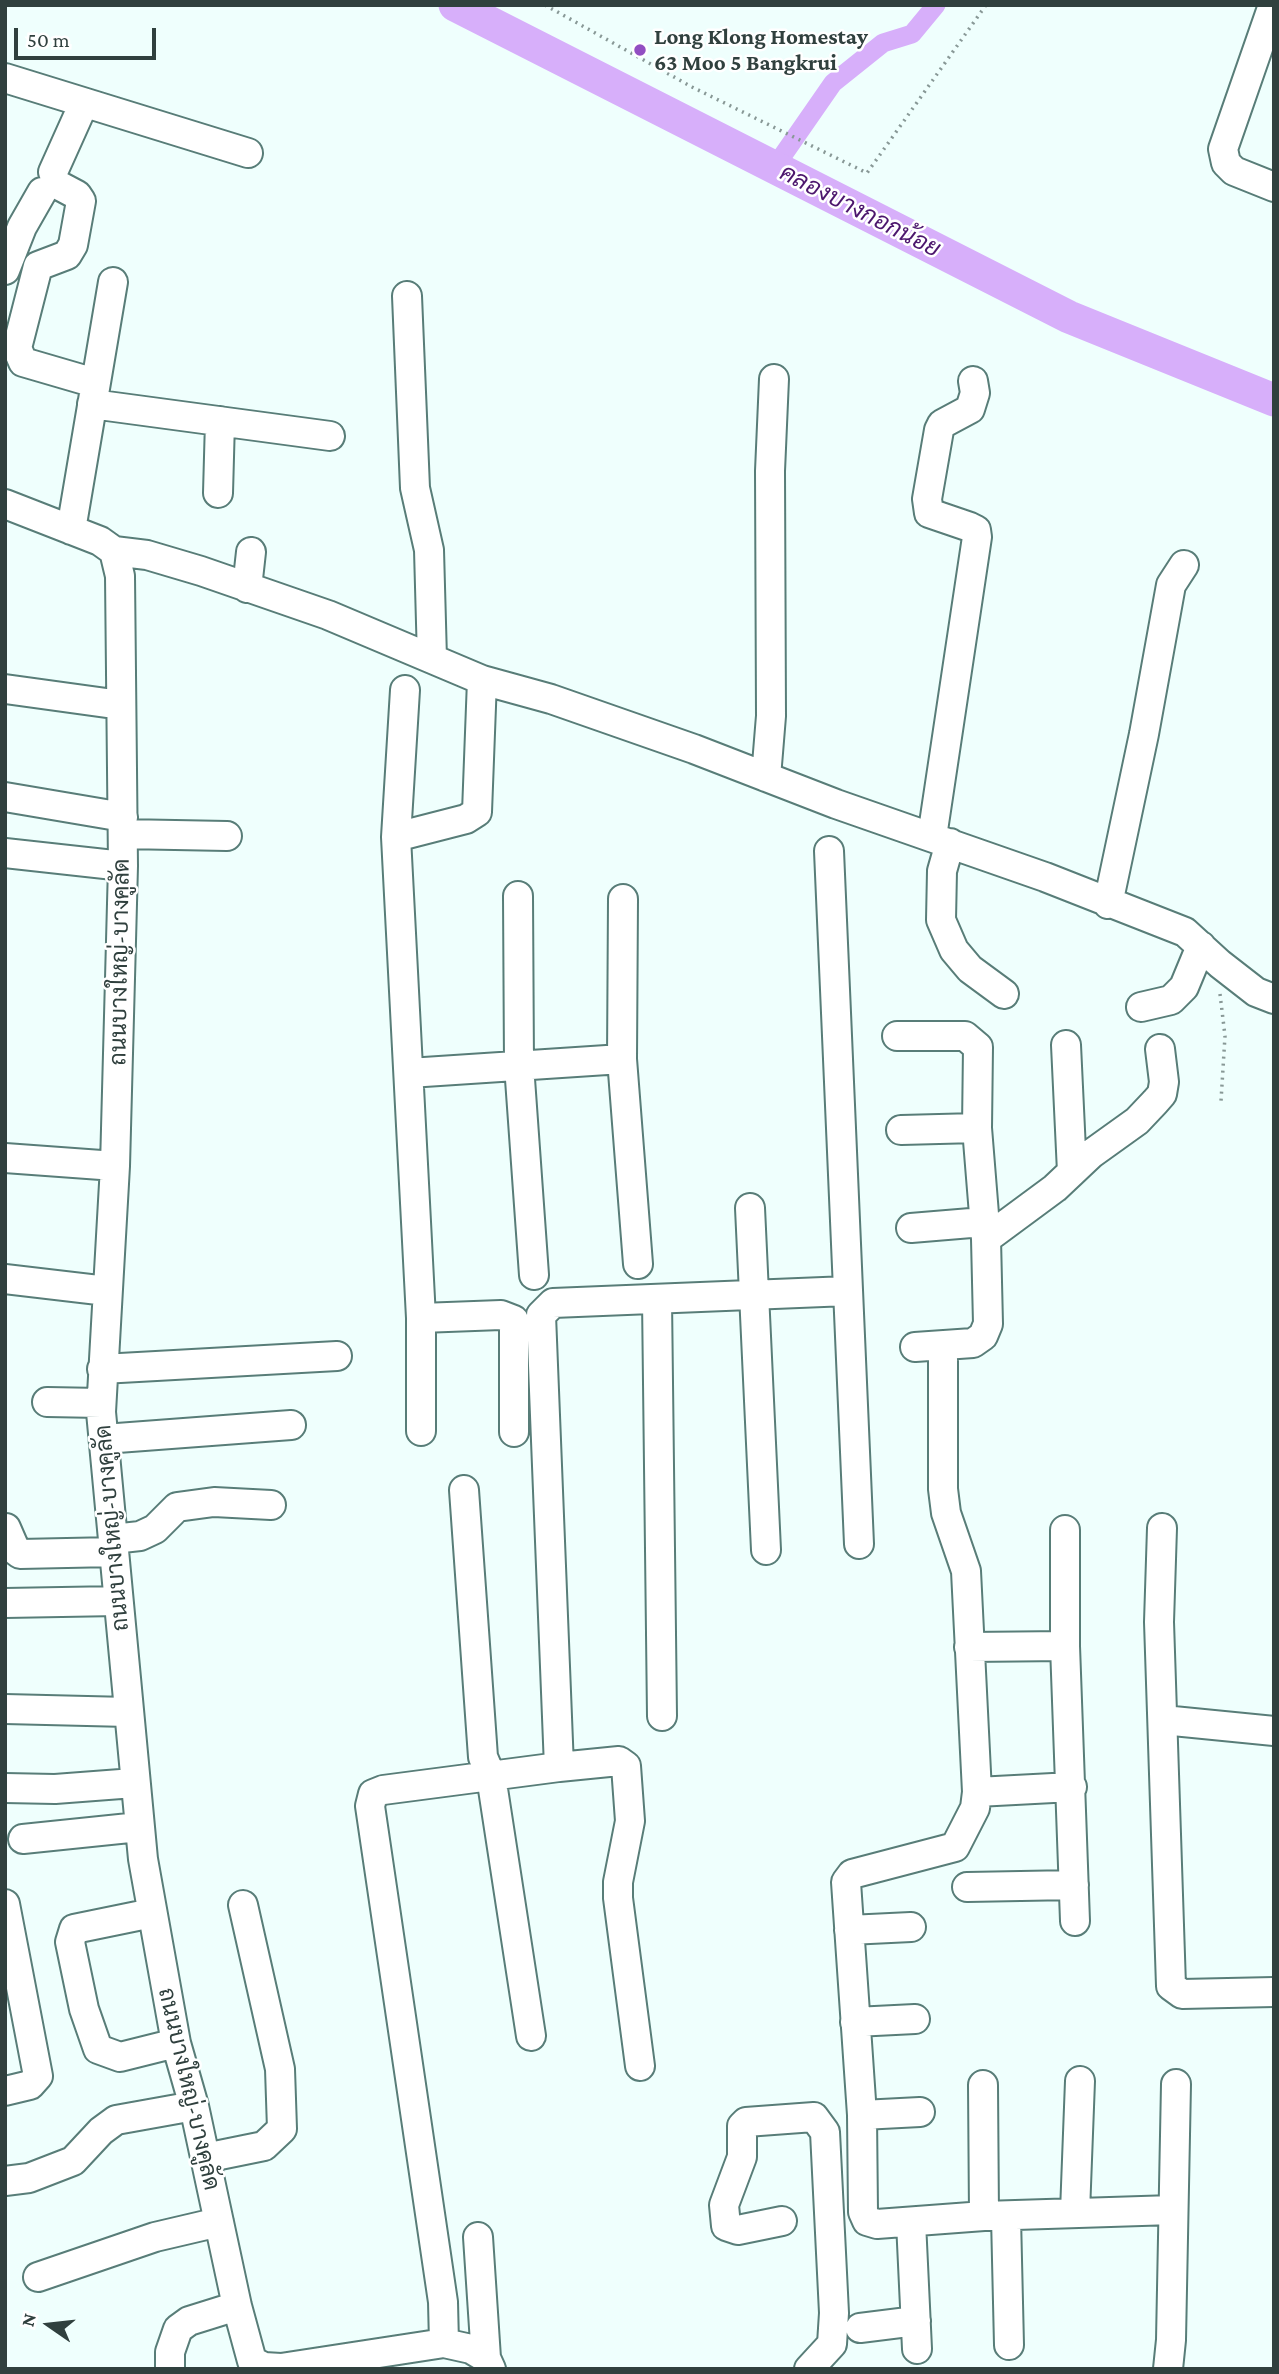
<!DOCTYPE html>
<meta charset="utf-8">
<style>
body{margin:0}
#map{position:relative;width:1279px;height:2374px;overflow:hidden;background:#effffd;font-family:"Crimson Pro",serif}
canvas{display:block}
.frame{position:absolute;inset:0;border:7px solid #30403e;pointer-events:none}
.north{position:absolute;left:14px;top:2290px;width:70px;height:70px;-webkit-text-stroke:5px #fff;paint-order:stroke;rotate:284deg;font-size:19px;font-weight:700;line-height:28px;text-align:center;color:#30403e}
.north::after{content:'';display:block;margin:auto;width:24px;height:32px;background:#30403e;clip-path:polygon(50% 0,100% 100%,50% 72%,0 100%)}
.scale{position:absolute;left:14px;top:28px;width:142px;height:32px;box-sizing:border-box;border:4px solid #30403e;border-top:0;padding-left:9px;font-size:21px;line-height:24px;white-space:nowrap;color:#30403e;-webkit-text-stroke:5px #fff;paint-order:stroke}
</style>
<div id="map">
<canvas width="1279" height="2374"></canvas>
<div class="frame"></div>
<div class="north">N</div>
<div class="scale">50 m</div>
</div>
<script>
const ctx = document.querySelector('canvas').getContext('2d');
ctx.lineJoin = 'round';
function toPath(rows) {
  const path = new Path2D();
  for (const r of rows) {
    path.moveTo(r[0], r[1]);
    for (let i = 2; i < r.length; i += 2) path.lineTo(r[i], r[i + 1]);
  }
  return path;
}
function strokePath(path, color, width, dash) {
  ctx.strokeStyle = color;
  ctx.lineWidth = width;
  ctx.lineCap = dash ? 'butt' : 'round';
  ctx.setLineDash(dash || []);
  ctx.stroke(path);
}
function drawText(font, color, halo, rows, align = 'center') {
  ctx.font = font + ' "Crimson Pro",Sarabun,serif';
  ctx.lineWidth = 5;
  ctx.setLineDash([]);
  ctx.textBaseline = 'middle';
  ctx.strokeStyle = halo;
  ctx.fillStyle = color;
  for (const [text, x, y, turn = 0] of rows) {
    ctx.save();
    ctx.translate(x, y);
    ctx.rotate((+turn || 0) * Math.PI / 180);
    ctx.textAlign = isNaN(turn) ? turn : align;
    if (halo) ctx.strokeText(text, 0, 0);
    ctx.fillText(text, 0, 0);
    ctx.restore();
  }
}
strokePath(toPath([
 [774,168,833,83,883,43,912,34,936,5]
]), '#d7affa', 19);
strokePath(toPath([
 [455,5,1069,317,1274,400]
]), '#d7affa', 33);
const minor = toPath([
 [1273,5,1223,149,1226,163,1234,171,1274,187],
 [5,78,248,153],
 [53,172,84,103],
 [60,186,77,195,81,201,73,245,67,255,38,266,17,348,23,362,95,383],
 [5,270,22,227,42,192],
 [407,296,415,488,429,550,432,659],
 [92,404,330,436],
 [218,493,220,421],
 [5,504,100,541,114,551,120,576,123,866,115,1166,101,1412,143,1859,176,2043,194,2106,237,2306,252,2361,264,2367,281,2368,444,2343,471,2349,486,2358,491,2369],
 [71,530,113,282],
 [114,551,147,555,201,571,328,615,482,680,551,699,694,749,836,804,1045,877,1185,932,1220,964,1256,992,1274,999],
 [247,588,251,552],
 [5,689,121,705],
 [766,777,771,716,770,471,774,379],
 [5,797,123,817],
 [123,834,227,836],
 [396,837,405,690],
 [932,837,977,537,976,530,970,527,929,513,927,499,939,430,942,424,970,409,975,393,973,381],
 [950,843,942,871,941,920,954,950,970,969,1004,994],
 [829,851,859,1544],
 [5,853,123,866],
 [518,896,519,1065,534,1275],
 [623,899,622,1059,638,1264],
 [1108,904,1144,734,1171,585,1184,565],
 [1141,1007,1171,1000,1184,987,1201,946],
 [897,1036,965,1036,978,1047,977,1128,986,1239],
 [1066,1045,1072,1172],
 [409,1073,622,1059],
 [901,1130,977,1128],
 [5,1158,115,1166],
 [750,1208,766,1550],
 [911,1228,983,1222],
 [5,1279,107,1291],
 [657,1299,662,1716],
 [421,1318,501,1315,514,1320,514,1432],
 [943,1346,943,1489,946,1513,966,1571,977,1792,975,1808,955,1847,852,1874,846,1882,862,2115,863,2212,867,2221,877,2224,984,2216,1173,2210],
 [915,1347,973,1343,983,1336,988,1324,986,1239,1055,1188,1091,1154,1137,1121,1155,1102,1162,1094,1164,1082,1160,1049],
 [102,1369,337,1356],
 [47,1402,101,1403],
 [421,1431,421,1318,396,837,466,819,477,812,482,680],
 [104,1439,291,1425],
 [464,1490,483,1757,491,1776,531,2036],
 [6,1528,16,1551,20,1554,114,1552],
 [1162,1528,1159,1622,1171,1986,1182,1994,1274,1992],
 [1065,1530,1065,1646,1075,1921],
 [113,1539,140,1536,155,1529,177,1507,214,1502,271,1505],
 [5,1603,118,1601],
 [969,1647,1065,1646],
 [5,1709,128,1712],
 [1163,1720,1274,1731],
 [559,1767,541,1315,553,1303,848,1291],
 [5,1788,55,1789,134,1783],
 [977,1792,1072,1787],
 [23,1839,139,1827],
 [967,1887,1074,1885],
 [5,1904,38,2076,30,2085,5,2091],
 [152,1913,74,1929,70,1942,84,2009,98,2049,120,2057,176,2043],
 [849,1930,911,1927],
 [855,2022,915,2019],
 [983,2085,984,2216],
 [862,2115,920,2112],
 [205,2158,264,2146,282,2129,280,2069,243,1905],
 [5,2181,29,2178,73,2161,101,2131,116,2120,194,2106],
 [1075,2212,1080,2081],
 [1006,2217,1009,2345],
 [782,2221,738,2230,726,2226,724,2205,742,2157,742,2126,746,2122,814,2117,825,2132,834,2313,832,2344,809,2369],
 [911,2222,917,2349],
 [478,2237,486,2358],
 [38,2277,155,2237,219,2222],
 [860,2328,916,2321],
 [444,2343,443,2302,370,1806,373,1794,383,1790,559,1767,619,1761,626,1766,630,1821,618,1882,618,1898,640,2066],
 [170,2369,170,2352,178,2329,189,2321,237,2306],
 [1168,2369,1171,2340,1176,2084]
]);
strokePath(minor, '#587d78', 32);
strokePath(toPath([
 [545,5,692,87,867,173,986,5],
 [1220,994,1225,1036,1221,1101]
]), '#889896', 3.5, [2, 5]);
strokePath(minor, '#fff', 28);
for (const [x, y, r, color] of [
 [640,50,7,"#924ec2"]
]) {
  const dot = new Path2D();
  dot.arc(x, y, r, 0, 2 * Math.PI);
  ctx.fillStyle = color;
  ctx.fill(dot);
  strokePath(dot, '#fff', 2.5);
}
drawText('bold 23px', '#30403e', '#fff', [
 ["Long Klong Homestay",654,37],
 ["63 Moo 5 Bangkrui",654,63]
], 'left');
drawText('23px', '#30403e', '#fff', [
 ["ถนนบางใหญ่-บางคูลัด",120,962,-89],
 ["ถนนบางใหญ่-บางคูลัด",112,1528,-95],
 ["ถนนบางใหญ่-บางคูลัด",189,2089,77]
]);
drawText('italic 24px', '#4c166d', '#fff', [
 ["คลองบางกอกน้อย",860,211,27]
]);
</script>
